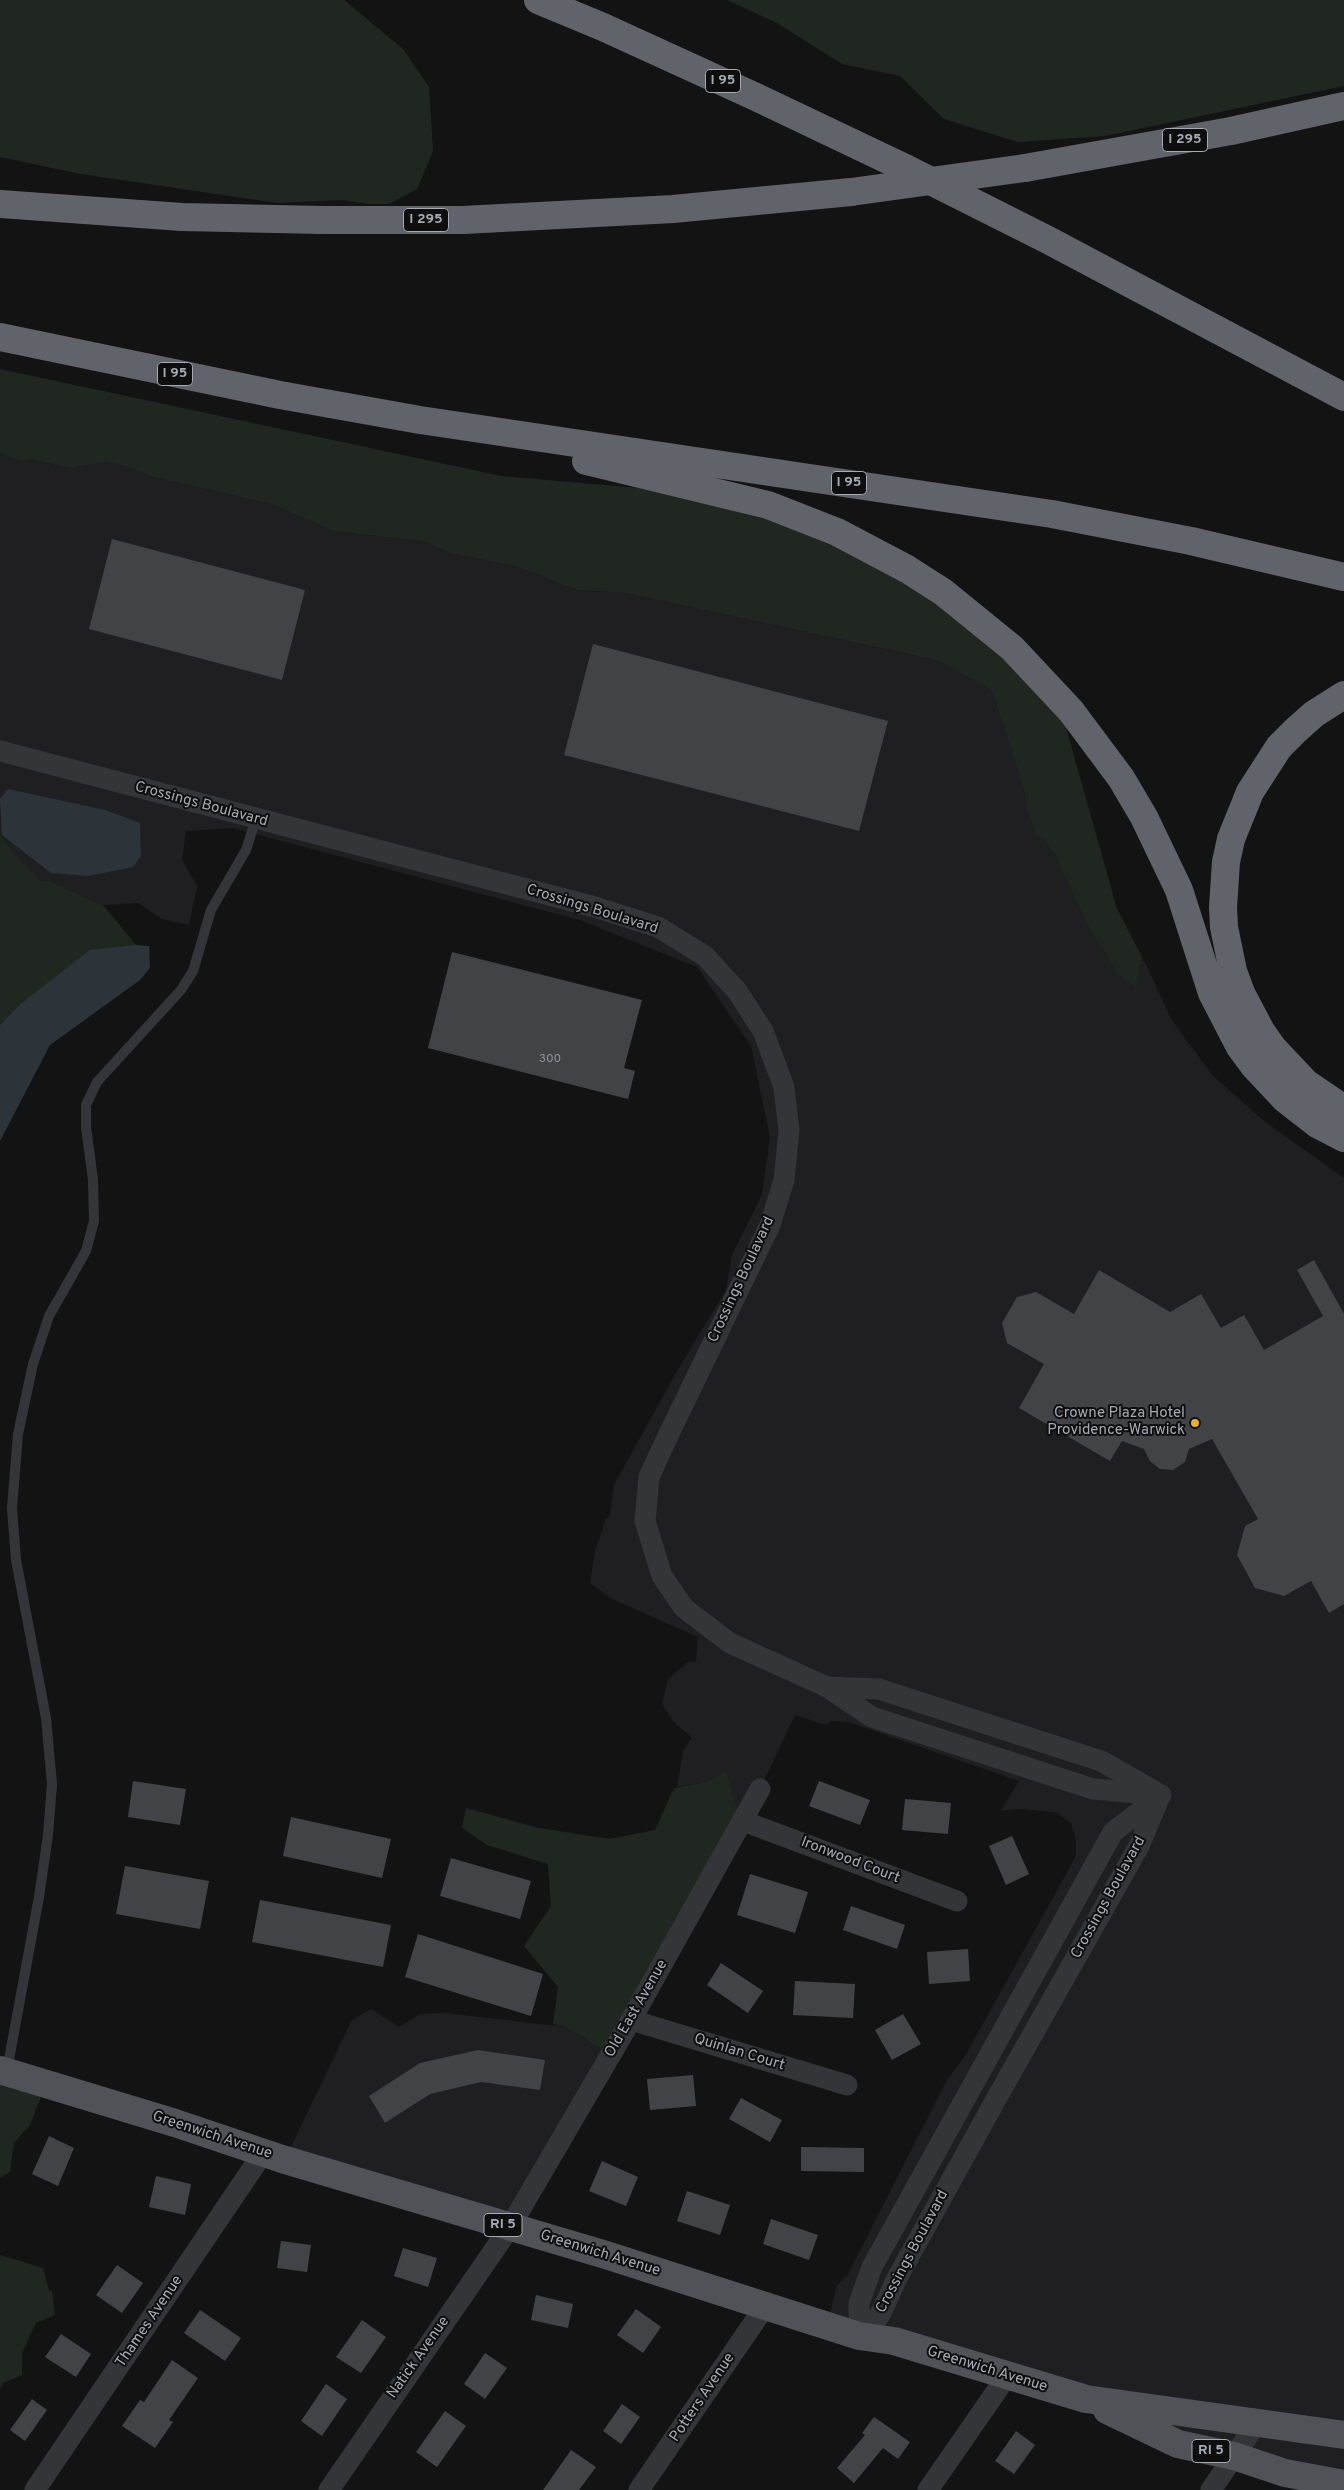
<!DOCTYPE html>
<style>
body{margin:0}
canvas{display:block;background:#131314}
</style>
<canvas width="1344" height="2490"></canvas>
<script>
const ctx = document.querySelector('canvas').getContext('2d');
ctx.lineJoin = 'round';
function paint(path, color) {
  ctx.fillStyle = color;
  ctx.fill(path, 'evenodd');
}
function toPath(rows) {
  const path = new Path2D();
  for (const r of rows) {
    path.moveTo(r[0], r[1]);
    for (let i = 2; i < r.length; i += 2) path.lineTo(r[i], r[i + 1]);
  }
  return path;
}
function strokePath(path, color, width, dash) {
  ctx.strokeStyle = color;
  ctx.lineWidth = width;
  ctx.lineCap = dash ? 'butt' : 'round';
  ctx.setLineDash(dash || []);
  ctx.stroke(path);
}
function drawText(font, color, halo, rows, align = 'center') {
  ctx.font = font + ' Overpass,sans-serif';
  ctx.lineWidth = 4;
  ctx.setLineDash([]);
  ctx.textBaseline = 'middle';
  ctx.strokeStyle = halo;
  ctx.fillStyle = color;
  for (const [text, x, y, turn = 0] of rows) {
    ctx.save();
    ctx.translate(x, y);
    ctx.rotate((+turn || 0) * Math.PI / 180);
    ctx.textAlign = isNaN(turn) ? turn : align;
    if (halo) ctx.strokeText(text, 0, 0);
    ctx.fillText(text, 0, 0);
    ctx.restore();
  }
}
paint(toPath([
 [0,452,7,457,28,459,68,468,106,462,129,467,149,476,275,505,332,531,421,541,450,553,518,567,577,590,625,593,936,660,992,691,1024,790,1026,804,1043,839,1054,853,1090,930,1119,975,1142,960,1145,962,1171,1019,1212,1075,1264,1121,1344,1178,1344,2484,828,2323,837,2285,847,2276,947,2080,965,2056,1068,1871,1076,1855,1076,1841,1071,1823,1056,1812,1018,1809,1001,1811,1019,1781,848,1722,831,1721,826,1725,795,1715,742,1827,726,1772,706,1782,677,1787,683,1751,692,1738,673,1721,662,1704,668,1679,688,1662,696,1662,698,1637,612,1599,590,1583,595,1552,606,1519,610,1516,614,1485,676,1373,726,1290,732,1255,762,1195,770,1137,751,1046,697,967,580,920,233,828,186,831,182,860,197,886,189,925,162,919,138,903,103,905,49,881,39,880,17,858,0,833],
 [371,2009,399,2027,420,2014,445,2013,565,2027,612,2055,513,2227,286,2157,352,2020]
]), '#1f1f21');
paint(toPath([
 [0,0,344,0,403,49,429,87,433,151,417,189,389,204,367,204,342,200,277,203,81,174,0,157],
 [727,0,1344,0,1344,86,1105,136,1018,142,944,119,900,76,842,64,777,23],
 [0,369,501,476,697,493,770,510,968,617,1060,706,1117,909,1142,957,1136,988,1119,975,1090,930,1054,853,1043,839,1036,835,1026,804,1024,790,992,691,936,660,625,593,577,590,518,567,450,553,421,541,332,531,275,505,149,476,129,467,106,462,69,468,29,459,29,461,7,457,0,452],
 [0,834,14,853,40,880,49,881,103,905,136,945,18,1006,0,1025],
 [726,1771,742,1827,612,2055,565,2027,553,2024,558,1987,524,1946,551,1906,548,1864,487,1845,462,1828,466,1808,539,1828,610,1839,655,1830,674,1788,706,1782],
 [0,2070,45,2086,30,2125,14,2143,10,2172,0,2178],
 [0,2255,43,2268,49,2291,52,2291,55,2315,36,2323,22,2353,22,2375,3,2383,0,2389]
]), '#1f2720');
paint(toPath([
 [8,789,105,810,140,823,141,856,133,867,88,876,51,873,2,835,0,799],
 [136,945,149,946,150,968,140,980,50,1045,0,1141,0,1025,18,1006,90,950]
]), '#2c343a');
paint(toPath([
 [112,539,305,590,282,680,89,629],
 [593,644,888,721,859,831,564,755],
 [452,952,642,1000,624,1068,635,1071,628,1099,428,1048],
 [1314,1260,1344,1314,1344,1604,1329,1613,1311,1581,1284,1596,1255,1588,1237,1555,1245,1526,1258,1519,1212,1439,1189,1449,1185,1462,1173,1470,1160,1469,1150,1461,1144,1449,1122,1441,1110,1461,1019,1408,1044,1364,1007,1343,1002,1323,1017,1297,1036,1292,1074,1314,1099,1270,1170,1312,1201,1294,1221,1328,1244,1315,1264,1350,1323,1316,1297,1270],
 [133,1781,186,1789,180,1825,128,1817],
 [819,1781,870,1800,860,1825,809,1806],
 [905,1799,951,1803,948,1834,902,1830],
 [291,1817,391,1839,382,1878,283,1856],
 [1012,1836,1029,1874,1006,1885,989,1846],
 [451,1858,531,1881,520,1919,440,1896],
 [125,1866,209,1881,200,1929,116,1914],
 [750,1874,808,1892,795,1933,737,1915],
 [260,1900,391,1925,383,1967,252,1942],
 [851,1906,905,1925,897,1949,843,1930],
 [418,1934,543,1974,531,2016,405,1977],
 [968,1949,970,1981,929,1984,927,1952],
 [721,1963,763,1991,748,2013,707,1985],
 [795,1981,855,1984,853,2018,793,2015],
 [903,2014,921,2044,892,2060,875,2030],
 [478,2050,545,2060,540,2090,481,2082,430,2094,385,2123,369,2096,420,2063],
 [693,2075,696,2106,650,2110,647,2079],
 [741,2098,782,2120,770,2142,729,2119],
 [49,2136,74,2148,58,2186,32,2174],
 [801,2147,864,2148,864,2172,801,2171],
 [602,2161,638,2177,626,2206,589,2191],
 [156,2176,191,2184,185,2215,149,2207],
 [687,2191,730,2205,720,2235,677,2221],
 [771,2219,818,2235,809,2260,763,2244],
 [281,2241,311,2245,307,2272,277,2268],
 [403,2248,437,2258,428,2287,394,2276],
 [117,2265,143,2283,122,2313,96,2295],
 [536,2295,573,2304,568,2328,531,2320],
 [636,2309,661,2327,643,2353,617,2335],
 [200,2310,241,2338,225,2361,184,2333],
 [362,2320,386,2337,361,2373,336,2357],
 [61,2334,91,2354,76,2377,45,2357],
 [485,2353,507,2368,485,2399,464,2384],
 [172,2360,198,2378,169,2420,173,2422,155,2448,122,2426,140,2400,144,2402],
 [326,2384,347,2399,322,2436,301,2421],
 [32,2399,47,2410,25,2441,10,2430],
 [622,2404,640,2417,621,2444,603,2431],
 [445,2411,466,2426,437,2467,416,2452],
 [874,2417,910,2442,898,2459,883,2448,854,2483,837,2468,865,2435,862,2433],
 [1016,2431,1035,2445,1014,2474,995,2461],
 [571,2450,596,2467,579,2490,543,2490]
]), '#424347');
strokePath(toPath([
 [7,2070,39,1897,48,1835,52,1784,46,1718,16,1560,12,1508,18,1434,33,1364,49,1316,86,1251,94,1221,93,1180,86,1127,86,1105,97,1082,181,990,193,971,211,910,246,850,256,819]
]), '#343539', 10);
strokePath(toPath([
 [0,751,595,907,658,927,705,956,737,991,763,1031,784,1087,789,1131,784,1180,770,1225,666,1440,649,1477,645,1521,662,1576,684,1608,730,1643,827,1687,872,1717,1093,1789,1161,1795],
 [827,1687,879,1689,1101,1761,1154,1791],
 [743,1821,957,1901],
 [631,2020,847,2085],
 [859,2336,859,2303,872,2267,1113,1832,1161,1795],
 [859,2336,875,2322,882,2311,896,2280,999,2094,1139,1846,1160,1796],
 [35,2490,263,2153],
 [329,2490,510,2227,631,2020,760,1789],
 [639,2490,766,2305],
 [928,2490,1007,2376],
 [1211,2490,1256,2424]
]), '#343539', 21);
strokePath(toPath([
 [0,2070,175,2123,282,2159,606,2255,859,2336,894,2341,1086,2399,1344,2435],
 [1107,2410,1178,2444,1234,2456,1285,2473,1344,2484]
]), '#505258', 28);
strokePath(toPath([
 [538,0,603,27,756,97,905,168,1048,240,1344,397],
 [1025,168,1231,131,1344,106],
 [0,204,182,217,322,220,463,220,673,209,851,192],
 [0,337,280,395,420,420,1052,514,1191,541,1344,577],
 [586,461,768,505,837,532,907,569,943,592,1012,648,1071,711,1121,778,1144,817,1179,890,1212,993,1240,1047,1254,1066,1285,1099,1317,1124,1344,1138],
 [1344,695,1314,714,1296,730,1279,747,1250,792,1231,839,1226,862,1223,907,1224,927,1233,971,1241,993,1261,1031,1273,1048,1306,1083,1344,1109]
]), '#60636a', 28);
strokePath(toPath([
 [851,192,1025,168]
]), '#60636a', 28);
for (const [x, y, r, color] of [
 [1195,1423,5,"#ecac33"]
]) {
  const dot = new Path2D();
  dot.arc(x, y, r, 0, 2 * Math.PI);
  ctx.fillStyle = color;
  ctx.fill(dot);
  strokePath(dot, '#0e0e0f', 2);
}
drawText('12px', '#8c909a', null, [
 ["300",550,1060]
]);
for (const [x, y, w] of [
 [723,81,35],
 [1185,140,45],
 [426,220,45],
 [175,374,35],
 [849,483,35],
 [503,2225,38],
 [1211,2451,38]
]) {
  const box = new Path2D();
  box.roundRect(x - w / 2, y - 11.5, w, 23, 4);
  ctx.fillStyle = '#0e0e0f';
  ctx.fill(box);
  strokePath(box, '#a5aab5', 1);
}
drawText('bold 14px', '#a5aab5', null, [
 ["I 95",723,81],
 ["I 295",1185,140],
 ["I 295",426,220],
 ["I 95",175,374],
 ["I 95",849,483],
 ["RI 5",503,2225],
 ["RI 5",1211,2451]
]);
drawText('15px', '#a5aab5', '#0e0e0f', [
 ["Crossings Boulavard",201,805,15],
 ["Crossings Boulavard",592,910,17],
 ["Crossings Boulavard",742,1280,-65],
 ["Ironwood Court",850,1861,21],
 ["Crossings Boulavard",1109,1898,-61],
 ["Old East Avenue",637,2009,-60],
 ["Quinlan Court",739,2053,17],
 ["Greenwich Avenue",212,2136,18],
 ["Crossings Boulavard",913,2252,-62],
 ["Greenwich Avenue",600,2254,17],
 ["Thames Avenue",150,2322,-56],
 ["Natick Avenue",419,2358,-55],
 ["Greenwich Avenue",987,2370,17],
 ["Potters Avenue",703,2398,-56]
]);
drawText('15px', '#a5aab5', '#0e0e0f', [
 ["Crowne Plaza Hotel",1185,1414],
 ["Providence-Warwick",1185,1431]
], 'right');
</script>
